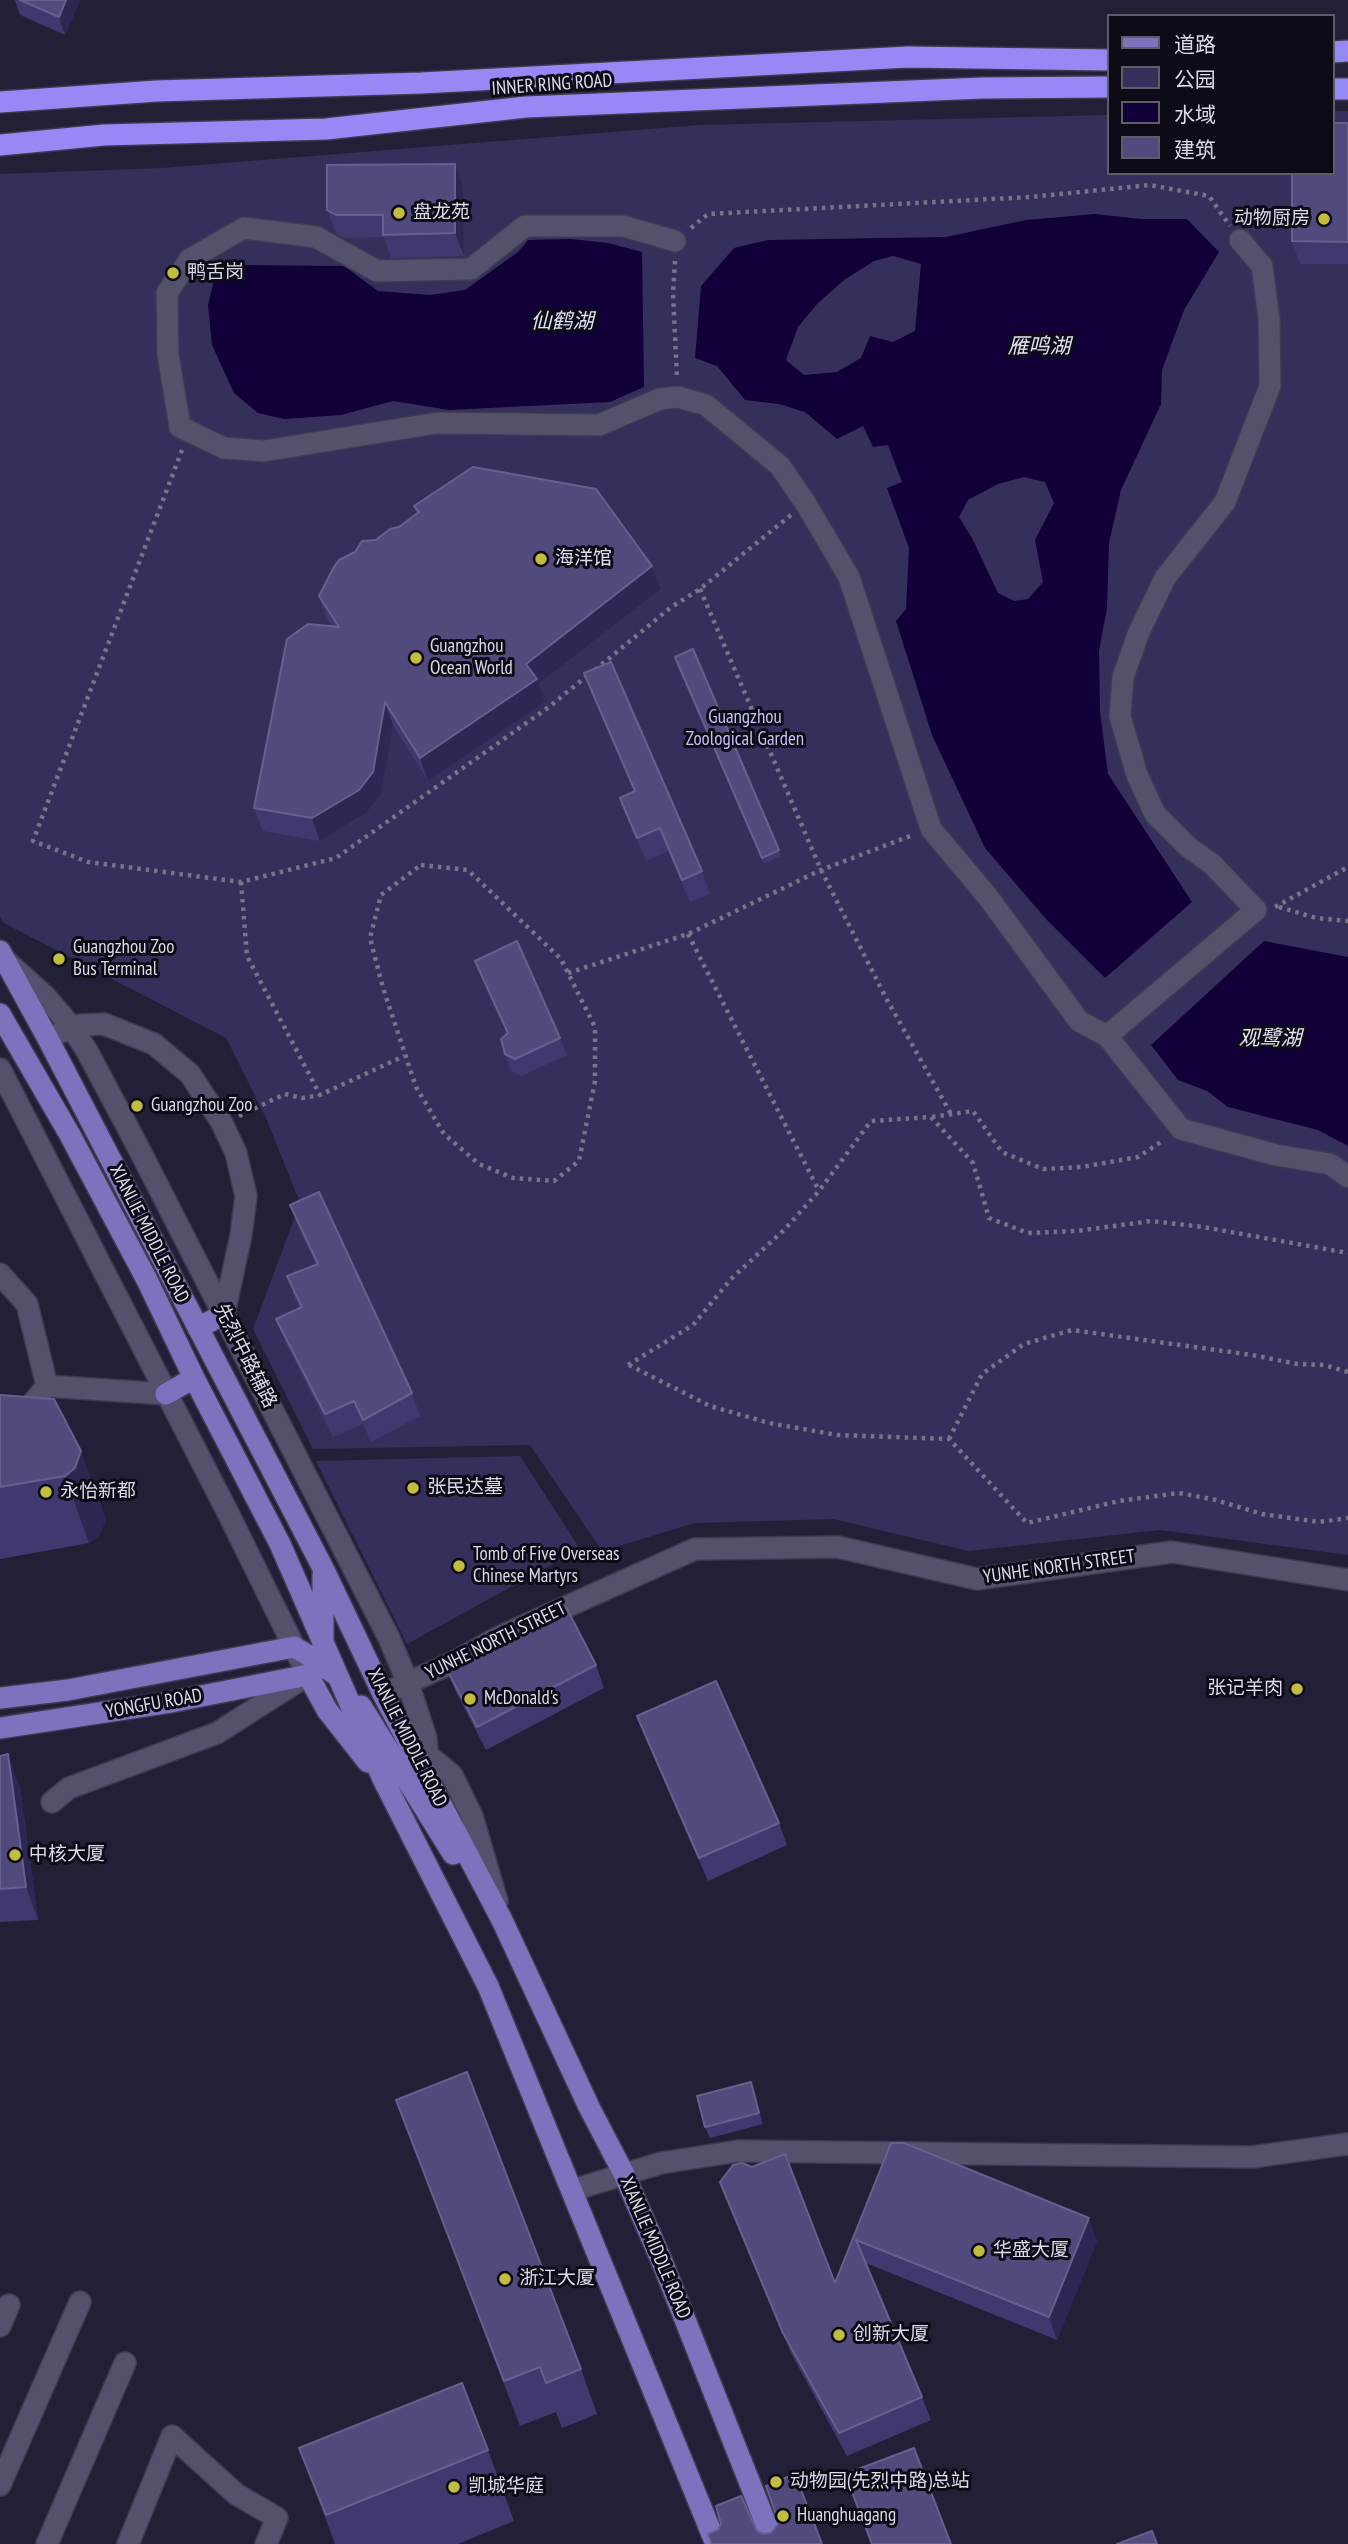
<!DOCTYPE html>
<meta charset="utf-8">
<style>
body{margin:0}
#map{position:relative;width:1348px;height:2544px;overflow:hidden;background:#222037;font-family:"PT Sans Narrow","Noto Sans SC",sans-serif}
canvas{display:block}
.legend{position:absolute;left:1107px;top:14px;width:228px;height:161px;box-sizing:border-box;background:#0c0b16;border:2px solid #5e5e6b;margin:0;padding:9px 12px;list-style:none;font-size:21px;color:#dadaea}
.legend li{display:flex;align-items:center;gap:14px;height:35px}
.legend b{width:35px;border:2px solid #5e5e6b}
</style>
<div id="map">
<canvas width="1348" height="2544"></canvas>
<ul class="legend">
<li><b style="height:9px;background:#7b73be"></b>道路</li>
<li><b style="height:19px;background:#35305b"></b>公园</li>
<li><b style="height:19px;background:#120038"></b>水域</li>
<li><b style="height:19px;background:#514a7c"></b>建筑</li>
</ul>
</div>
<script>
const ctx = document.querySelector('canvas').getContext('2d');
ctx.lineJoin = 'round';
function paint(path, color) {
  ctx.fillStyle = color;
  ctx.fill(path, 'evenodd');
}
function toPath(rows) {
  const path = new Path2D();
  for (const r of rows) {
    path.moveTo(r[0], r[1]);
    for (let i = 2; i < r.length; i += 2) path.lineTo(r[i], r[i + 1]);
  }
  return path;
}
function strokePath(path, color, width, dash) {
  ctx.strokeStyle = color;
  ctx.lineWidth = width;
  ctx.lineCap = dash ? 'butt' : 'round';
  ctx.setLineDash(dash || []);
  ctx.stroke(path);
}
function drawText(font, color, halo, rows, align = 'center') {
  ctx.font = font + ' "PT Sans Narrow","Noto Sans SC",sans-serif';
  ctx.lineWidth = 6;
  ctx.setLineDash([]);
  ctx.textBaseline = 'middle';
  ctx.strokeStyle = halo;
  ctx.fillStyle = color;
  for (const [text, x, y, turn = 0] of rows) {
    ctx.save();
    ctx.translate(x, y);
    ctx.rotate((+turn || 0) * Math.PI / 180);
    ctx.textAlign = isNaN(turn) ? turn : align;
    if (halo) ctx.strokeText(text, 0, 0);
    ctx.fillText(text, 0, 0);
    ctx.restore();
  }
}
paint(toPath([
 [1332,111,1348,111,1348,1555,1160,1530,969,1551,833,1519,695,1523,602,1551,530,1445,313,1449,253,1329,300,1203,266,1118,226,1038,4,923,0,916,0,174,162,168,700,125,1108,115,1108,173,1332,173],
 [520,1456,580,1549,407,1644,316,1461]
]), '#35305b');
paint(toPath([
 [1095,214,1141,219,1187,219,1219,252,1184,310,1162,370,1161,404,1121,490,1109,543,1107,608,1099,651,1100,712,1108,774,1192,902,1105,978,1046,919,985,848,932,735,896,621,906,609,909,548,887,488,902,482,888,445,873,447,863,426,837,439,805,412,779,404,745,400,717,366,695,358,701,286,734,248,768,240,946,237,1026,220],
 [893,256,921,264,915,331,893,342,870,336,861,358,837,372,804,375,786,360,798,327,817,304,844,280,874,261],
 [1024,477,1045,482,1054,503,1035,540,1043,582,1028,599,1014,601,998,593,972,538,959,517,968,500,998,484],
 [571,239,608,243,642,252,644,387,610,402,449,410,393,401,341,415,284,419,258,413,234,393,212,345,208,305,214,280,244,265,344,266,378,291,430,295,465,290,518,252,528,240],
 [1264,941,1348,957,1348,1146,1318,1130,1228,1107,1207,1091,1178,1080,1151,1045]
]), '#120038');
const minor = toPath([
 [675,241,623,226,525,226,471,269,377,271,316,237,244,228,190,259,167,293,168,355,180,427,224,448,264,451,437,423,599,425,660,399,678,397,706,405,780,466,806,504,849,577,931,829,988,897,1079,1021,1107,1036,1181,1129,1276,1155,1330,1164,1348,1177],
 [7,962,45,996,70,1025,87,1051,138,1147,389,1638,408,1683,426,1738,430,1783],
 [61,1032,81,1025,104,1024,154,1044,190,1074,222,1123,236,1153,246,1196,241,1235,224,1314],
 [1107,1036,1256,910,1212,864,1188,847,1155,814,1137,775,1120,716,1123,677,1139,632,1165,578,1225,502,1270,386,1269,319,1262,266,1240,240],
 [0,1069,227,1511,308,1675,217,1733,69,1788,52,1802],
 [0,1274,27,1304,47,1386,28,1409,0,1422],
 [47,1386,166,1394],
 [383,1694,454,1662,499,1637,695,1549,838,1547,977,1579,1172,1552,1348,1580],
 [418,1759,434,1760,452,1775,472,1816,497,1901],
 [573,2190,661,2163,738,2151,1252,2157,1348,2144],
 [0,2326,9,2305],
 [0,2485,80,2302],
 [47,2544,125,2363],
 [128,2544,172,2436,236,2494,277,2518,266,2544]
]);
const major = toPath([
 [0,951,47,1037,323,1568,383,1694,502,1920,589,2107,624,2174,663,2264,774,2544],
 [0,1014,70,1135,147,1280,194,1378,280,1544,383,1779,488,1986,716,2544],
 [198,1328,224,1314],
 [166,1394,194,1378],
 [308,1675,327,1710,368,1762],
 [0,1698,68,1690,294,1647,315,1659,333,1673],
 [361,1706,453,1854],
 [0,1728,171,1702,308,1675,315,1671,320,1663,323,1652,323,1574]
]);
const highway = toPath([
 [1332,52,1348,51],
 [1332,89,1348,89],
 [0,102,157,91,421,83,908,57,1108,60],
 [0,145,104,135,326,129,526,107,983,88,1108,87]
]);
strokePath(minor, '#3d3b4f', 24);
strokePath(major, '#3d3b4f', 24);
strokePath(highway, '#3d3b4f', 24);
strokePath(toPath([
 [691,228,708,214,1030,197,1150,185,1209,196,1230,226],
 [675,261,673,294,677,378],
 [182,450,33,841,88,862,241,882,336,858,549,707,588,675],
 [700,589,821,870,886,998,951,1114],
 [595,670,670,608,700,589,791,515],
 [421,865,468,870,561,959,595,1027,595,1081,579,1161,554,1181,513,1178,479,1164,444,1134,416,1087,383,988,370,938,381,895,421,865],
 [241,882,247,956,320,1095],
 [1275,907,1348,867],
 [1279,907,1316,918,1348,921],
 [688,934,819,1191],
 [568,973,688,934,821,870,913,835],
 [239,1116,285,1094,302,1098,320,1095,404,1056],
 [932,1117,973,1111,1002,1152,1043,1169,1082,1167,1138,1157,1164,1140],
 [628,1365,693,1325,731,1279,785,1229,819,1191,871,1121,931,1117,973,1163,989,1218,1028,1233,1077,1231,1151,1221,1203,1227,1348,1253],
 [629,1365,710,1406,769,1423,837,1435,949,1439,1027,1523,1119,1501,1179,1493,1216,1500,1262,1514,1319,1522,1348,1518],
 [949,1439,982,1374,1024,1344,1072,1330,1252,1355,1297,1364,1324,1365,1348,1372]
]), '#757488', 4.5, [3.5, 5]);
strokePath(minor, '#53516c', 21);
strokePath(major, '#7b73be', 21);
strokePath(highway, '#9689f5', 21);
paint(toPath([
 [15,0,80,0,65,35,20,15],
 [1348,123,1348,264,1300,264,1292,241],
 [463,187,464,256,391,258,384,237,344,238,336,233,327,210],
 [414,506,652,566,661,589,538,683,545,702,428,781,393,725,381,794,367,812,320,841,263,831,254,808,332,627,327,618,319,596,376,540,399,527,417,514],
 [677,663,779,850,781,856,764,864],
 [584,673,702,871,710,894,690,902,668,851,646,861,628,820,620,798,634,791,593,696],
 [475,961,560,1038,567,1055,521,1076,511,1071,505,1054,507,1034,482,978],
 [290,1205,412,1393,420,1416,371,1442,363,1424,333,1437,285,1341,276,1319,299,1308,295,1299,287,1276,316,1265,299,1228],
 [0,1395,106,1518,100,1535,89,1543,0,1559],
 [596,1665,604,1688,486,1750,456,1692,447,1670],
 [637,1716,779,1823,787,1845,708,1881,646,1739],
 [0,1756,20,1787,38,1920,0,1922],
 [751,2082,763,2124,710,2138,705,2127],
 [396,2100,581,2369,597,2414,562,2428,556,2412,520,2426],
 [891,2143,1097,2241,1057,2340,866,2263,922,2397,931,2420,847,2456,792,2355,729,2205,720,2182,835,2283],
 [299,2448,488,2450,514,2521,458,2544,335,2544]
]), '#41386f');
paint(toPath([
 [66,0,80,0,65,35,59,17],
 [455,164,463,187,464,256,455,233],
 [652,566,661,589,539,683,545,702,428,781,420,758,526,664],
 [385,702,393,725,381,794,367,812,320,841,312,818],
 [81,1451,106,1518,100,1535,89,1543,65,1476],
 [8,1754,20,1787,38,1920,26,1887],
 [751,2082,755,2094,763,2124,759,2113],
 [1089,2218,1097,2241,1057,2340,1049,2317]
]), '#2d2753');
const building = toPath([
 [20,0,66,0,59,17,20,0],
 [1332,123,1348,123,1348,242,1292,241,1292,173,1332,173,1332,123],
 [455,164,455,233,383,235,383,215,336,215,327,210,327,165,455,164],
 [473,467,596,489,652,566,526,664,537,679,420,758,385,702,373,772,359,790,312,818,254,808,287,639,308,624,339,627,319,596,334,567,339,560,355,552,362,541,376,540,390,529,399,527,419,512,414,506,473,467],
 [693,649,779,850,762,858,675,657,693,649],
 [611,662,702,871,682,880,660,828,637,838,620,798,635,791,584,673,611,662],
 [517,941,560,1038,515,1059,505,1054,501,1039,508,1033,475,961,517,941],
 [319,1192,412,1393,363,1420,354,1401,325,1414,276,1319,302,1307,287,1276,318,1264,290,1205,319,1192],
 [0,1395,54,1399,81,1451,75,1468,65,1476,0,1487,0,1395],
 [566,1607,596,1665,477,1727,447,1670,566,1607],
 [716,1681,779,1823,699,1858,637,1716,716,1681],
 [8,1754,26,1887,0,1889,0,1756,8,1754],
 [467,2072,581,2369,546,2383,540,2367,504,2381,396,2100,467,2072],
 [751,2082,759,2113,705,2127,697,2096,751,2082],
 [891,2143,904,2143,1089,2218,1049,2317,856,2240,922,2397,839,2433,783,2333,720,2182,733,2165,742,2163,752,2167,785,2154,835,2283,891,2143],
 [462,2383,488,2450,326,2515,299,2448,462,2383],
 [914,2448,951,2544,872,2544,845,2474,914,2448],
 [795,2474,822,2544,712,2544,708,2534,718,2530,721,2524,716,2506,741,2496,757,2531,763,2534,771,2533,779,2523,766,2486,795,2474],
 [1152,2531,1157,2544,1117,2544,1152,2531]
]);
paint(building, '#514a7c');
strokePath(building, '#66608e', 2);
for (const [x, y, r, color] of [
 [399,213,7,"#c2bd3f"],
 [1324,219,7,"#c2bd3f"],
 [173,273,7,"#c2bd3f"],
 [541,559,7,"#c2bd3f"],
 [416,658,7,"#c2bd3f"],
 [59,959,7,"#c2bd3f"],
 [137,1106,7,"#c2bd3f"],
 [413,1488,7,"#c2bd3f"],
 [46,1492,7,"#c2bd3f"],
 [459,1566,7,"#c2bd3f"],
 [1297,1689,7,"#c2bd3f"],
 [470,1699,7,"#c2bd3f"],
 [15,1855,7,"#c2bd3f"],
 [979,2251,7,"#c2bd3f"],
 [505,2279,7,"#c2bd3f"],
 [839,2335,7,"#c2bd3f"],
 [776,2482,7,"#c2bd3f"],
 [454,2487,7,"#c2bd3f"],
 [783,2516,7,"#c2bd3f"]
]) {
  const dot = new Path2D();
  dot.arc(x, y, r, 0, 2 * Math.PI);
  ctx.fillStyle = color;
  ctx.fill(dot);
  strokePath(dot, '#0c0b16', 2.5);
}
drawText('19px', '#dadaea', '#0c0b16', [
 ["INNER RING ROAD",552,85,-4],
 ["XIANLIE MIDDLE ROAD",149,1234,63],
 ["先烈中路辅路",245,1356,63],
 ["YUNHE NORTH STREET",1059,1567,-8],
 ["YUNHE NORTH STREET",496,1641,-26],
 ["YONGFU ROAD",154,1704,-10],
 ["XIANLIE MIDDLE ROAD",407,1738,63],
 ["XIANLIE MIDDLE ROAD",655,2248,67]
]);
drawText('19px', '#dadaea', '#0c0b16', [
 ["盘龙苑",413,213],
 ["动物厨房",1310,219,"right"],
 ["鸭舌岗",187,273],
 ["海洋馆",555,559],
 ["Guangzhou",430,647],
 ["Ocean World",430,669],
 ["Guangzhou Zoo",73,948],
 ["Bus Terminal",73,970],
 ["Guangzhou Zoo",151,1106],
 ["张民达墓",427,1488],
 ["永怡新都",60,1492],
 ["Tomb of Five Overseas",473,1555],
 ["Chinese Martyrs",473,1577],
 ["张记羊肉",1283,1689,"right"],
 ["McDonald's",484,1699],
 ["中核大厦",29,1855],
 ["华盛大厦",993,2251],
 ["浙江大厦",519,2279],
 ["创新大厦",853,2335],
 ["动物园(先烈中路)总站",790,2482],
 ["凯城华庭",468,2487],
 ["Huanghuagang",797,2516]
], 'left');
drawText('19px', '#c5c2fa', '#0c0b16', [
 ["Guangzhou",745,718],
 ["Zoological Garden",745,740]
]);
drawText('italic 21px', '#e3e2f5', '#0c0b16', [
 ["仙鹤湖",562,322],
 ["雁鸣湖",1039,347],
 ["观鹭湖",1270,1039]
]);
</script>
